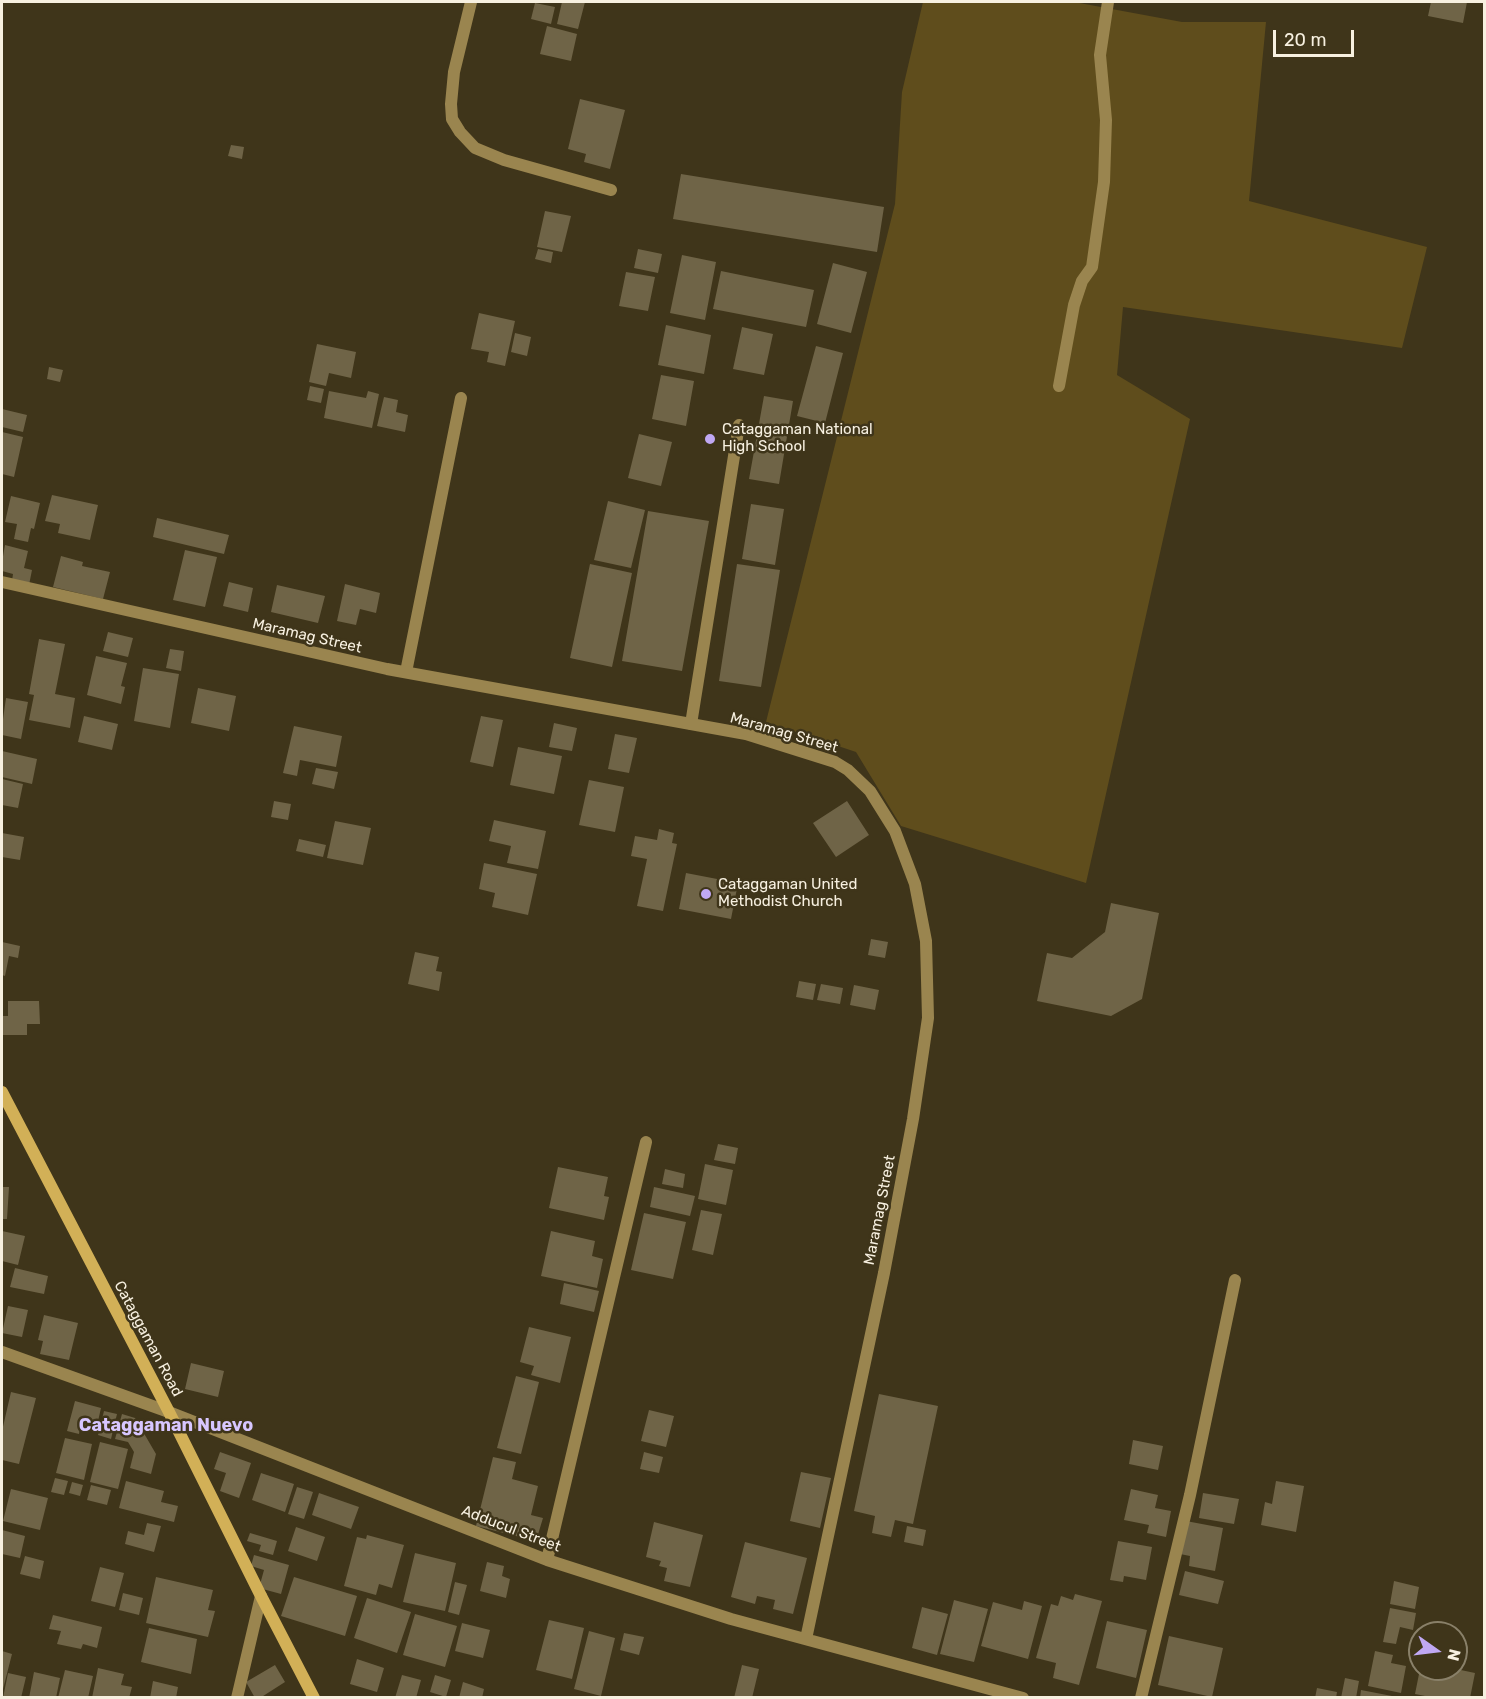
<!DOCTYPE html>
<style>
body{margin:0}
#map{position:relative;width:1486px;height:1699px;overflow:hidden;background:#3f351a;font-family:Rubik,sans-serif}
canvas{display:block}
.frame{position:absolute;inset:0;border:3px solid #f7f0e0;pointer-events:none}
.north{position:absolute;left:1408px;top:1621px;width:60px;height:60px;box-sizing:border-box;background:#3f351a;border:2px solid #898069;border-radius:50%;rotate:104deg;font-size:16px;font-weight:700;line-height:24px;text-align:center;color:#f7f0e0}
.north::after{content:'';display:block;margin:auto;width:21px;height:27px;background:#c0a8f3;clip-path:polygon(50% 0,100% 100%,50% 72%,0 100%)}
.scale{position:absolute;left:1273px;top:30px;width:81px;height:27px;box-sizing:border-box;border:3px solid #f7f0e0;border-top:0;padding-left:8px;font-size:18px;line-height:21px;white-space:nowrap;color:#f7f0e0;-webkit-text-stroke:4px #3f351a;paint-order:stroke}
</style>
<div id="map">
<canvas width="1486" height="1699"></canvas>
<div class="frame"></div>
<div class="north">N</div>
<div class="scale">20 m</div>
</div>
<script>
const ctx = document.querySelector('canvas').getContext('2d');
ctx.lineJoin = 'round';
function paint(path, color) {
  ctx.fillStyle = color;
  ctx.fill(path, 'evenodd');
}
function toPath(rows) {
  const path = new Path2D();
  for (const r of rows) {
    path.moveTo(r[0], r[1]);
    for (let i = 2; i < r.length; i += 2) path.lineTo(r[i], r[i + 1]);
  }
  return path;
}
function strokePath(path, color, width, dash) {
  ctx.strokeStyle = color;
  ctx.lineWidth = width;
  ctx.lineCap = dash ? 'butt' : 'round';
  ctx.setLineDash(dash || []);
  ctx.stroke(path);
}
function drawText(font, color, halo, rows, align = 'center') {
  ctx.font = font + ' Rubik,sans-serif';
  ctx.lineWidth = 5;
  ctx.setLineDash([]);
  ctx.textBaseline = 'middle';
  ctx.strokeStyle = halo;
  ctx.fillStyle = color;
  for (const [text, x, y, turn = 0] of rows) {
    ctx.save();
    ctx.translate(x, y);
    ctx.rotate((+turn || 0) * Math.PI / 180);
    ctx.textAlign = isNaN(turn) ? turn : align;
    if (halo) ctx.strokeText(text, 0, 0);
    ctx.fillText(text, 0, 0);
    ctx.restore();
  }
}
paint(toPath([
 [923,2,1074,2,1182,22,1266,22,1249,201,1427,247,1402,348,1123,307,1117,375,1190,419,1086,883,901,826,856,752,766,722,895,204,902,92]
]), '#5f4d1c');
paint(toPath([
 [562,2,585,2,578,29,557,24],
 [1431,2,1467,2,1463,23,1428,16],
 [535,3,555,7,551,24,531,19],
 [547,26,577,34,571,61,540,54],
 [580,99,625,110,610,169,584,162,586,154,568,149],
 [231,145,244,147,242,159,228,156],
 [681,174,884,207,877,252,673,219],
 [545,211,571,216,562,252,537,247],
 [538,249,553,252,551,263,535,259],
 [638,249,662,254,658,273,634,268],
 [682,255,716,262,705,320,670,313],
 [833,263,867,272,851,333,817,324],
 [721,271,814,290,806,327,713,309],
 [626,272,655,277,648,311,619,306],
 [479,313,515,321,505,366,487,362,489,352,471,349],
 [666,325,711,335,704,374,658,365],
 [742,327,773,334,764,375,733,369],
 [515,333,531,337,527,356,511,352],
 [317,344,356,352,351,378,329,373,326,386,309,382],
 [816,346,843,353,825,423,797,416],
 [49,367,63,370,60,382,47,379],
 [661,375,694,381,686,426,652,419],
 [310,386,324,389,321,403,307,400],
 [329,391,366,398,368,391,379,394,372,428,324,418],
 [764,396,793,401,779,484,749,479],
 [384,397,398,400,396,412,408,415,405,432,377,426],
 [2,409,27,415,23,432,2,427],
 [2,432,23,437,14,477,2,474],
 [639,434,672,442,661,486,628,478],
 [52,495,98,505,90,540,58,533,60,524,45,521],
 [11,496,40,503,34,529,31,528,28,542,14,539,17,524,5,522],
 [608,501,645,510,631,568,594,560],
 [751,504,784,509,775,565,742,559],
 [648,511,709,521,682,671,622,661],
 [157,518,229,535,224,554,153,537],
 [5,545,28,551,24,568,32,570,29,585,12,581,13,574,2,571,2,562],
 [185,550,217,557,205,607,173,600],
 [61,556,83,562,82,566,110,572,103,599,53,587],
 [590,564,632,573,612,667,570,658],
 [737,564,780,570,761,687,719,681],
 [229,582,253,588,248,612,223,606],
 [345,584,380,593,376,613,360,609,356,625,337,621],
 [277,585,325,596,318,623,271,612],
 [108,632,133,638,128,657,103,651],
 [39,639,65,644,55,694,75,698,70,728,29,720,34,695,29,694],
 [170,649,184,651,181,671,166,668],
 [96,656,127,663,121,686,125,687,121,704,87,695],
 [143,668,179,674,170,728,134,721],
 [198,688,236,696,229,731,191,723],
 [6,698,28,702,21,739,2,735,2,726],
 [84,716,118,724,112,750,78,742],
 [481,716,503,720,493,767,470,762],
 [554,723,577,728,572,751,549,747],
 [294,726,342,736,336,767,300,760,297,776,283,773],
 [615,734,637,738,629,773,608,769],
 [518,747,562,756,554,794,510,785],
 [2,751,37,759,32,784,2,777],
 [316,768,338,772,334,789,312,784],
 [2,779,23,784,18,808,2,805],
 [589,780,624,787,615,832,579,825],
 [274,801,291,804,288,820,271,817],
 [847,801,869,835,836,857,813,823],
 [494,820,546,831,538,869,507,863,511,846,489,841],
 [335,821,371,828,363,865,327,858],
 [659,829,674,833,672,843,677,844,663,911,637,906,647,859,631,856,635,836,657,840],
 [2,833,24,837,20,860,2,857],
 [299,839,326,845,323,857,296,851],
 [484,863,537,874,528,915,492,907,495,893,479,889],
 [686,873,738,883,731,919,679,909],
 [1111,903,1159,913,1142,999,1111,1016,1037,1001,1047,953,1072,958,1105,932],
 [871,939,888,942,885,958,868,955],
 [2,942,20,946,18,958,9,956,5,976,2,975],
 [415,952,439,957,436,971,442,972,439,991,408,984],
 [799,981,816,984,813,1000,796,997],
 [821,984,843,988,840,1004,817,1000],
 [854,985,879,990,875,1010,850,1005],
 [8,1001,39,1001,40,1024,27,1024,27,1035,2,1035,2,1016,8,1016],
 [718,1144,738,1148,735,1164,714,1160],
 [705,1164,733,1170,726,1205,698,1199],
 [558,1167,608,1177,604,1196,609,1197,604,1220,549,1208],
 [665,1169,685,1174,683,1188,662,1184],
 [2,1187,9,1187,7,1219,2,1219],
 [654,1187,695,1196,690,1216,650,1207],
 [701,1210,722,1214,713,1255,692,1250],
 [644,1213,686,1222,673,1279,631,1270],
 [2,1231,25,1236,18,1265,2,1261],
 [551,1231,595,1241,592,1256,603,1259,597,1288,541,1276],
 [15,1268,48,1276,44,1294,10,1287],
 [564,1283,599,1291,594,1312,560,1304],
 [8,1306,28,1310,22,1337,2,1333],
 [44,1315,78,1323,69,1360,40,1354,43,1341,38,1340],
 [529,1327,571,1337,560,1383,531,1375,534,1366,520,1362],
 [191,1363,224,1371,218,1397,185,1389],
 [516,1376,539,1382,521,1454,497,1448],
 [11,1392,36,1398,19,1464,2,1460,2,1431],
 [879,1394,938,1406,913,1524,895,1520,891,1537,872,1533,875,1516,854,1511],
 [75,1401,101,1408,96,1430,80,1426,79,1434,67,1431],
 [649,1410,674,1416,666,1447,641,1441],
 [104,1411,117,1414,111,1439,98,1435],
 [122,1414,135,1418,156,1454,151,1474,130,1468,134,1452,128,1442,115,1439],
 [65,1438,92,1444,84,1480,56,1473],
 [1133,1440,1163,1446,1158,1470,1129,1464],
 [100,1442,128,1449,118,1489,90,1482],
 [220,1452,251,1463,239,1498,220,1491,226,1473,214,1469],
 [644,1452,663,1457,659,1473,640,1469],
 [493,1457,516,1462,512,1479,538,1486,531,1515,543,1518,536,1541,476,1526],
 [801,1472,831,1478,820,1528,790,1521],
 [261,1473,294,1484,285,1512,252,1500],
 [55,1478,68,1481,64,1495,51,1492],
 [126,1481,164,1491,161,1502,178,1506,174,1522,119,1508],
 [1276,1481,1304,1486,1296,1532,1261,1525,1265,1502,1272,1504],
 [72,1482,83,1485,80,1496,69,1493],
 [91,1485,111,1490,107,1505,87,1500],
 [297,1487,313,1492,304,1519,288,1514],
 [11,1489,48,1498,40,1530,3,1521],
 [1131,1489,1158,1495,1155,1508,1171,1511,1166,1537,1147,1533,1149,1525,1124,1520],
 [319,1493,359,1507,351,1529,312,1515],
 [1203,1493,1239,1499,1234,1524,1199,1518],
 [1186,1521,1223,1528,1215,1571,1189,1566,1190,1556,1180,1554],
 [654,1522,703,1535,690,1587,664,1581,667,1568,659,1566,661,1561,646,1557],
 [147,1523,161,1526,154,1552,125,1544,128,1531,144,1535],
 [907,1526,926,1530,923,1546,904,1542],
 [296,1527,325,1537,317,1561,288,1551],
 [2,1530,25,1536,20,1558,2,1554],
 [250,1533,277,1541,273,1555,259,1551,261,1545,247,1541],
 [367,1535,404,1545,392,1588,379,1584,376,1595,344,1586,357,1537,366,1539],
 [1118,1541,1152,1547,1146,1580,1124,1576,1123,1582,1110,1580],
 [745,1542,807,1558,793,1614,773,1609,775,1600,757,1596,755,1604,731,1597],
 [415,1553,456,1563,445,1611,403,1602],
 [254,1555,289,1565,281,1594,259,1588,264,1570,251,1566],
 [25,1556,44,1561,40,1579,20,1574],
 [487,1562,504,1566,502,1576,510,1579,506,1598,480,1591],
 [100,1567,124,1573,115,1607,91,1601],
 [1185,1571,1224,1581,1218,1604,1179,1595],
 [156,1577,213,1590,208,1610,215,1611,208,1637,146,1623],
 [294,1577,357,1596,345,1636,281,1616],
 [1394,1581,1419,1587,1415,1609,1390,1604],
 [455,1582,467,1585,459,1615,448,1612],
 [123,1593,143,1598,139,1615,119,1610],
 [1075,1594,1102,1601,1079,1685,1053,1678,1056,1663,1036,1658,1051,1604,1058,1606,1061,1596,1073,1600],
 [367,1598,411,1612,397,1653,354,1638],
 [954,1600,988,1609,974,1662,940,1654],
 [1024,1601,1042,1606,1028,1659,981,1646,993,1602,1022,1610],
 [922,1607,948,1614,937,1655,912,1648],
 [1390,1608,1416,1613,1413,1630,1400,1627,1396,1644,1383,1642],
 [415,1614,457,1626,445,1667,403,1655],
 [53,1615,102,1627,97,1648,83,1644,81,1649,57,1644,61,1631,49,1629],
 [549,1620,584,1628,572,1679,536,1670],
 [1107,1621,1147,1630,1136,1678,1096,1668],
 [462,1623,490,1630,483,1658,455,1651],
 [149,1628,197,1639,191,1674,141,1662],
 [589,1631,615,1638,601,1696,574,1689],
 [624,1633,644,1637,639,1655,620,1650],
 [1169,1636,1223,1648,1212,1697,1158,1685],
 [2,1651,12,1654,2,1693],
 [1375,1651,1393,1655,1391,1663,1406,1666,1401,1693,1368,1686],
 [357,1659,384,1668,377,1692,350,1684],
 [275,1665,285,1682,260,1698,255,1698,246,1682],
 [742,1665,759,1669,752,1698,734,1698],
 [98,1668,124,1674,121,1685,132,1687,129,1698,92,1698],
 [1420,1669,1456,1669,1475,1673,1470,1698,1435,1698,1415,1694],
 [65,1670,93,1676,88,1698,58,1698],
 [34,1672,60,1678,56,1698,29,1698],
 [8,1673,26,1677,21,1698,3,1698],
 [402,1675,421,1680,416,1698,395,1698],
 [435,1675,451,1680,446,1697,430,1692],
 [1345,1678,1359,1681,1356,1698,1341,1698],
 [153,1681,178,1687,176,1698,150,1698],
 [463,1682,484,1689,482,1698,459,1698],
 [1317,1688,1337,1692,1336,1698,1315,1698],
 [1361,1690,1392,1696,1392,1698,1360,1698]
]), '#6f6447');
strokePath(toPath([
 [1059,386,1074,305,1082,281,1092,267,1104,182,1106,120,1100,55,1108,2],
 [406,672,461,398],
 [691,724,739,425]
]), '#9a854f', 12);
strokePath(toPath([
 [471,2,454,72,451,104,452,119,460,132,475,148,504,160,611,190],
 [2,582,387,669,746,734,835,762,848,770,870,791,895,831,915,884,926,941,928,1018,913,1119,884,1273,806,1639],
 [2,1352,169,1412,547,1560,731,1619,1023,1698],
 [547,1560,646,1142],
 [237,1698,261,1596],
 [1141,1698,1190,1495,1235,1280]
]), '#9a854f', 12);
strokePath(toPath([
 [2,1092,169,1412,261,1596,314,1698]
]), '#d2b057', 12);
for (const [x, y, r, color] of [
 [710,439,6,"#c0a8f3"],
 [706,894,6,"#c0a8f3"]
]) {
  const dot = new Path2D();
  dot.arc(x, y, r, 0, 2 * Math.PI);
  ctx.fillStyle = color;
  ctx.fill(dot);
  strokePath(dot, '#3f351a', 2);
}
drawText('15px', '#f7f0e0', '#3f351a', [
 ["Cataggaman National",722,430],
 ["High School",722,447],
 ["Cataggaman United",718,885],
 ["Methodist Church",718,902]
], 'left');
drawText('15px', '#f7f0e0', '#3f351a', [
 ["Maramag Street",307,636,13],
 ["Maramag Street",784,733,16],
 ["Maramag Street",880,1210,-79],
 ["Cataggaman Road",148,1339,62],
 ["Adducul Street",511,1529,21]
]);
drawText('bold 18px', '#d7c6ff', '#3f351a', [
 ["Cataggaman Nuevo",166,1426]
]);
</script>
